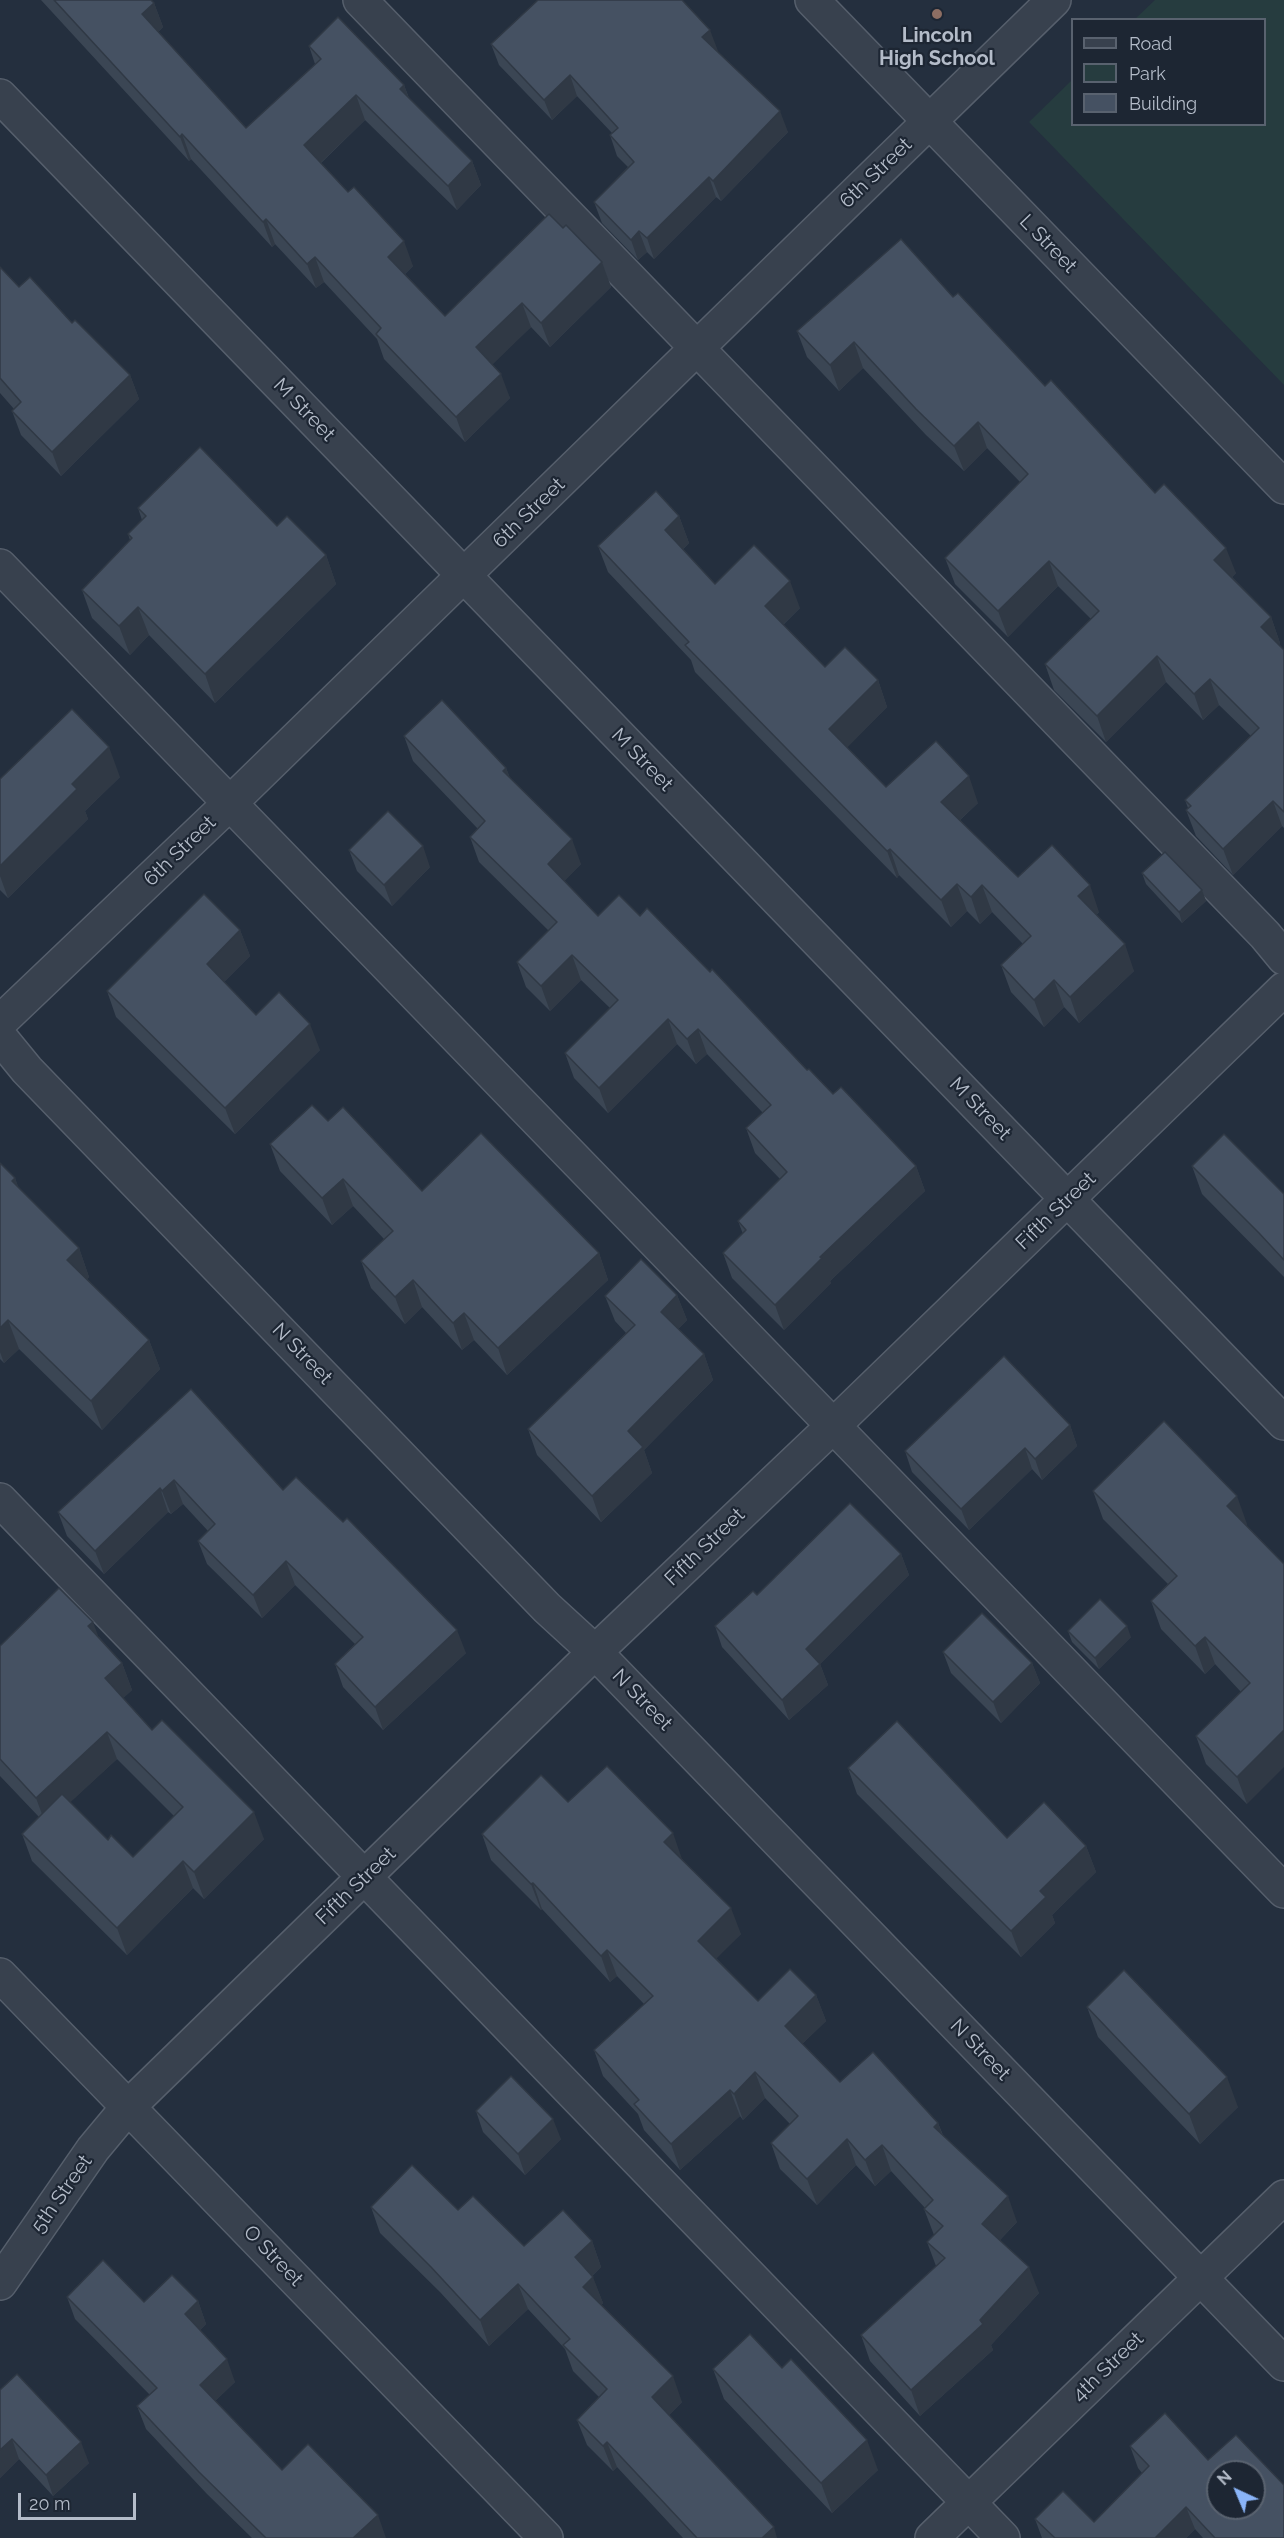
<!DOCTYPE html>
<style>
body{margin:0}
#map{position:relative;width:1284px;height:2538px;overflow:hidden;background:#242f3e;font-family:Raleway,sans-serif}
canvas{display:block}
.legend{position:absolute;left:1071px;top:18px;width:195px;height:108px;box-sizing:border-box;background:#1d2633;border:2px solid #59626f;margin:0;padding:8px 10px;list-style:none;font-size:18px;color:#b4bcc9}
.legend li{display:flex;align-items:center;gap:12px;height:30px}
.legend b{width:30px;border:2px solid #59626f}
.north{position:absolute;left:1206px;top:2460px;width:60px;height:60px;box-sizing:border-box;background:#1d2633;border:2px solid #59626f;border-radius:50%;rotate:316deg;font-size:16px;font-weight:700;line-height:24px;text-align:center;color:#b4bcc9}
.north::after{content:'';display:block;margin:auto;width:21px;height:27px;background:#8ab4f8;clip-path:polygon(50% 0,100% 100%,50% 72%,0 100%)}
.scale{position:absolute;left:18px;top:2493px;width:118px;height:27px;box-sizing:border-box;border:3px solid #b4bcc9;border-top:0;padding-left:8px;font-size:18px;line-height:21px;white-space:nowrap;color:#b4bcc9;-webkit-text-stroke:4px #1d2633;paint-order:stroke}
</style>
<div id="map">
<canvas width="1284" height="2538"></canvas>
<ul class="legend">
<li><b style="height:8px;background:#38414e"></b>Road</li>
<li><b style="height:16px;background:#263c3f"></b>Park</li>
<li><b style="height:16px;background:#455162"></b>Building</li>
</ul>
<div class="north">N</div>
<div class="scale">20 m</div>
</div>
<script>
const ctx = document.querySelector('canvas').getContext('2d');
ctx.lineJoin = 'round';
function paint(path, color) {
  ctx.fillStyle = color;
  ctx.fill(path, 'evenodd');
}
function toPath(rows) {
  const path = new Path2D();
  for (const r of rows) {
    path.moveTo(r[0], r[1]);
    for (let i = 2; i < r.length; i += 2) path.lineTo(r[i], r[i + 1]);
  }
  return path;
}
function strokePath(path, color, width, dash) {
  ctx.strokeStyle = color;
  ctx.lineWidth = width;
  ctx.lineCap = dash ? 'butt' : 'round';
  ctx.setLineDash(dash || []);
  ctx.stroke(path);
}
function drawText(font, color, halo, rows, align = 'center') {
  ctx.font = font + ' Raleway,sans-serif';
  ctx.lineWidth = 4.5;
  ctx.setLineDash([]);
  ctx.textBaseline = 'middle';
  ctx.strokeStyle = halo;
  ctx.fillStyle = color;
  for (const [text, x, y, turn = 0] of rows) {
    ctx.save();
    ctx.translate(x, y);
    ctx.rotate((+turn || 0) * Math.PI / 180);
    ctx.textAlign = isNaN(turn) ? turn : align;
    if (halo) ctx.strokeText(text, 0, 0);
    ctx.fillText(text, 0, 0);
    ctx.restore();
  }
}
paint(toPath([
 [1155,0,1284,0,1284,385,1029,122,1072,80,1072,124,1264,124,1264,20,1135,19]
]), '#263c3f');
const minor = toPath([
 [360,0,1265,935,1284,958],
 [812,0,1284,487],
 [0,96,1284,1423],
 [0,566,1284,1891],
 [0,1022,230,803,1054,0],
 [0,1037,27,1070,547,1608,595,1652,1284,2364],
 [0,1500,1003,2538],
 [0,1975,546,2538],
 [0,2283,93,2149,128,2107,595,1652,833,1426,1284,989],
 [932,2538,1284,2197]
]);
strokePath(minor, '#565f6c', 36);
strokePath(minor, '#38414e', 33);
paint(toPath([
 [41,0,151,0,154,3,163,27,158,32,246,128,315,64,309,46,404,85,409,98,472,161,481,185,457,210,365,120,321,163,413,266,405,274,445,316,563,228,602,262,611,287,550,347,531,327,492,364,510,398,465,442,384,359,377,339,324,282,316,288,275,244,272,247,191,159,189,161],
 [491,44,718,51,717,51,788,132,721,201,716,197,654,259,647,252,638,260,602,223,594,202,628,167,617,156,610,135,612,133,577,96,552,120,499,65],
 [0,267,19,287,72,323,130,375,139,399,61,476,21,435,12,411,14,409,0,393],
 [953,297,1155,493,1236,573,1232,577,1271,617,1280,643,1279,644,1284,650,1284,828,1282,826,1233,875,1196,836,1186,810,1188,808,1185,800,1251,736,1219,705,1203,720,1166,682,1106,742,1054,690,1045,664,1091,619,1058,586,1008,637,955,584,945,558,1020,482,987,448,964,471,926,435,863,368,839,391,807,357,797,331],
 [138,508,277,526,326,555,336,584,215,703,149,635,130,655,92,618,82,590,130,540,128,534,142,520],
 [679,516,689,543,683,549,715,584,800,608,783,625,825,667,878,680,887,707,847,747,886,787,978,803,960,820,1018,877,1099,912,1096,915,1134,971,1079,1023,1064,1007,1044,1027,1011,992,1001,965,1023,944,992,912,980,924,967,911,951,927,899,875,897,878,695,672,691,660,608,572,598,546],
 [404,736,506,768,510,778,581,864,564,881,598,916,640,916,833,1094,916,1166,925,1191,830,1281,831,1283,784,1330,732,1278,723,1253,743,1234,738,1221,780,1179,755,1153,746,1128,763,1113,707,1054,696,1064,677,1044,608,1113,574,1078,565,1053,610,1008,581,980,550,1011,526,987,517,962,549,931,479,862,470,837,478,829,413,761],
 [120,777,85,811,88,819,8,898,0,890,0,779],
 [349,850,430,867,392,906,357,871],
 [1142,873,1202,890,1206,901,1182,923,1146,884],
 [240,930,250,956,224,982,256,1015,320,1050,235,1134,116,1017,107,991],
 [328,1121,422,1191,599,1253,608,1280,507,1375,474,1340,462,1350,422,1307,405,1324,371,1288,361,1261,384,1239,353,1206,332,1225,280,1171,270,1144],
 [0,1163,15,1178,18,1187,79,1248,89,1277,87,1279,149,1340,160,1369,102,1430,19,1349,4,1363,0,1359],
 [1192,1166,1284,1194,1284,1277,1202,1194],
 [677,1295,687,1320,678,1329,704,1354,713,1380,644,1450,652,1473,601,1522,537,1455,528,1429,626,1333,615,1321,605,1296],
 [191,1389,283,1490,466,1653,383,1730,343,1687,335,1664,355,1644,295,1585,262,1618,207,1564,198,1541,208,1531,183,1504,171,1514,168,1512,104,1574,67,1536,58,1512],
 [1070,1425,1077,1446,1042,1480,1032,1469,969,1530,912,1472,905,1451],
 [1093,1491,1247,1524,1246,1525,1284,1564,1247,1804,1206,1764,1196,1736,1241,1692,1215,1664,1205,1674,1161,1629,1151,1601,1168,1584,1103,1519],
 [901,1554,909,1575,820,1664,828,1685,789,1720,722,1647,715,1626],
 [1068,1631,1131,1637,1099,1669,1072,1642],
 [99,1637,122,1663,132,1690,123,1698,152,1730,264,1839,204,1899,193,1888,127,1955,32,1861,22,1834,39,1817,0,1776,0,1646],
 [117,1759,174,1816,133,1857,108,1840,70,1802],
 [943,1652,1032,1663,1040,1683,1001,1723,951,1673],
 [848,1768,1007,1838,1086,1846,1096,1872,1052,1915,1055,1923,1021,1957,857,1794],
 [568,1802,682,1859,741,1934,716,1958,758,2001,816,1995,826,2021,802,2044,840,2082,938,2123,943,2135,1017,2222,1000,2240,1039,2293,991,2345,993,2350,920,2416,870,2361,861,2335,936,2266,927,2242,934,2235,924,2209,925,2208,891,2171,875,2186,856,2165,817,2205,780,2169,771,2143,790,2124,765,2098,743,2120,740,2116,680,2170,644,2130,638,2114,603,2076,594,2050,644,2004,617,1976,610,1982,542,1909,541,1910,491,1860,482,1834],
 [1087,2007,1238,2107,1200,2144,1098,2037],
 [476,2111,561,2139,525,2175,483,2132],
 [371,2207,458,2210,524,2246,592,2241,601,2267,592,2276,603,2303,601,2305,682,2402,669,2415,777,2538,683,2538,617,2467,613,2471,587,2445,577,2420,599,2397,573,2371,565,2349,528,2309,489,2346,440,2292,380,2233],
 [67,2297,144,2302,198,2301,206,2324,200,2330,235,2382,215,2401,282,2470,386,2538,252,2538,207,2494,146,2429,137,2406,150,2395,75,2319],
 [713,2369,878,2470,832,2513,724,2399],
 [0,2390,89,2463,53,2496,19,2459,0,2478],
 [1130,2446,1208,2460,1284,2538,1203,2538,1195,2529,1186,2538,1042,2538,1035,2519,1094,2522,1142,2473,1138,2468]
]), '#3b4654');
paint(toPath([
 [154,3,163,27,151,38,142,14],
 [710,30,718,51,710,58,702,37],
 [570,75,577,96,552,120,544,100],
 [404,85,413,110,400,89],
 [356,95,365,120,313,170,304,145],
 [780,111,788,132,721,201,713,181],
 [182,134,191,159,189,161,180,137],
 [472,161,481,185,457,210,448,186],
 [709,177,716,197,654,259,647,238],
 [266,219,275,244,272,247,263,222],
 [639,231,647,252,638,260,631,240],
 [404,241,413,266,397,281,388,257],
 [315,257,324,282,316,288,307,264],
 [602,262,611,287,550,347,541,323],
 [522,303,531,327,485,372,476,347],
 [854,342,863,368,839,391,830,365],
 [501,374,510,398,465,442,456,417],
 [130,375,139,399,61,476,52,452],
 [978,422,987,448,964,471,954,446],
 [679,516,689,543,675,556,665,530],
 [1226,548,1236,573,1224,585,1214,560],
 [326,555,336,584,215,703,205,674],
 [1049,561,1058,586,1008,637,998,611],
 [790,581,800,608,774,633,765,606],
 [138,607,149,635,130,655,119,626],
 [1271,617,1280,643,1271,653,1261,627],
 [1157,656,1166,682,1106,742,1097,716],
 [1210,679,1219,705,1203,720,1194,694],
 [878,680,887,707,839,756,829,729],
 [109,747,120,777,85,811,88,819,8,898,0,876,0,866,72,784],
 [506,768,516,793,503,771],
 [969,776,978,803,951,828,941,802],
 [1273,801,1282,826,1233,875,1223,849],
 [572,839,581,864,557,889,548,864],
 [423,846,430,867,392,906,384,885],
 [890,849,899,875,897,878,887,851],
 [957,884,967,911,951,927,941,900],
 [982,885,992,912,980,924,971,897],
 [1090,885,1099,912,1088,922,1078,896],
 [1202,890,1206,901,1182,923,1179,912],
 [240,930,250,956,216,990,207,964],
 [1125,944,1134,971,1079,1023,1070,997],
 [572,955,581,980,550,1011,541,986],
 [1054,980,1064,1007,1044,1027,1034,1000],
 [668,1019,677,1044,608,1113,599,1088],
 [310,1024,320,1050,235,1134,225,1108],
 [698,1029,707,1054,696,1064,687,1039],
 [916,1166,925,1191,830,1281,831,1283,784,1330,775,1305,820,1257],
 [15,1178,26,1207,12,1181],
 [343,1179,353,1206,332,1225,322,1198],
 [79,1248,89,1277,78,1289,67,1260],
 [599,1253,608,1280,507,1375,498,1348],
 [413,1280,422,1307,405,1324,395,1297],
 [677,1295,687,1320,670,1337,661,1312],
 [464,1313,474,1340,462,1350,453,1323],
 [8,1320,19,1349,4,1363,0,1352,0,1328],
 [149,1340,160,1369,102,1430,91,1401],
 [704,1354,713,1380,644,1450,652,1473,601,1522,592,1496,628,1431],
 [1070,1425,1077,1446,1042,1480,1035,1459],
 [1025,1448,1032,1469,969,1530,961,1509],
 [174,1480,183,1504,171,1514,162,1491],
 [160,1488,168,1512,104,1574,95,1551],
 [1237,1496,1247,1524,1238,1534,1227,1506],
 [901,1554,909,1575,814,1670,806,1649],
 [286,1561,295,1585,262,1618,253,1595],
 [93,1622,103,1649,88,1626],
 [1127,1626,1131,1637,1099,1669,1095,1658],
 [457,1630,466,1653,383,1730,375,1707],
 [1205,1637,1215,1664,1205,1674,1195,1646],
 [122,1663,132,1690,115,1706,105,1678],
 [1032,1663,1040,1683,1001,1723,993,1702],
 [820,1664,828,1685,789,1720,782,1700],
 [1284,1730,1284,1767,1247,1804,1237,1777],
 [107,1732,117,1759,46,1825,36,1798],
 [254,1812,264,1839,204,1899,194,1872],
 [673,1833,682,1859,664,1842],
 [1086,1846,1096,1872,1052,1915,1055,1923,1021,1957,1011,1931,1040,1891],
 [183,1861,193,1888,127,1955,117,1928],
 [533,1883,542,1909,541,1910,531,1884],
 [731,1908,741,1934,708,1967,698,1941],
 [607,1950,617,1976,610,1982,601,1956],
 [816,1995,826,2021,794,2052,785,2026],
 [755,2072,765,2098,743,2120,734,2094],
 [1227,2077,1238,2107,1200,2144,1189,2114],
 [730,2090,740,2116,680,2170,671,2144],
 [553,2119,561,2139,525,2175,518,2154],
 [938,2123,947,2148,934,2127],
 [847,2139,856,2165,817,2205,807,2179],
 [882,2145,891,2171,875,2186,865,2160],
 [1008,2196,1017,2222,991,2249,982,2224],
 [592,2241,601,2267,584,2283,575,2257],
 [1029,2267,1039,2293,991,2345,993,2350,920,2416,911,2390,980,2320],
 [593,2277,603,2303,592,2313,583,2287],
 [518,2284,528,2309,489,2346,480,2320],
 [198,2301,206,2324,193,2337,185,2314],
 [227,2359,235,2382,208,2408,200,2385],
 [673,2376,682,2402,661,2423,652,2397],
 [12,2439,19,2459,0,2478,0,2450],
 [867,2440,878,2470,832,2513,821,2483],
 [81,2442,89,2463,53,2496,46,2475],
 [607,2442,617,2467,613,2471,603,2446],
 [1186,2507,1195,2529,1186,2538,1155,2538],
 [378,2515,386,2538,353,2538],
 [774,2527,777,2538,762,2538]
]), '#303945');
const building = toPath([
 [54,0,151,0,154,3,142,14,246,128,321,59,309,46,338,17,404,85,400,89,472,161,448,186,356,95,304,145,348,192,354,187,404,241,388,257,445,316,549,214,563,228,566,225,602,262,541,323,522,303,476,347,501,374,456,417,376,334,381,328,315,257,307,264,266,219,263,222,182,134,180,137,54,0],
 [538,0,682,0,710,30,702,37,780,111,713,181,709,177,647,238,639,231,631,240,594,202,634,162,610,135,618,128,570,75,544,100,491,44,538,0],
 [901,239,953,297,958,293,1045,386,1051,380,1155,493,1164,484,1226,548,1214,560,1271,617,1261,627,1284,650,1284,812,1273,801,1223,849,1186,810,1191,806,1185,800,1259,728,1210,679,1194,694,1157,656,1097,716,1045,664,1099,611,1049,561,998,611,945,558,1028,474,978,422,954,446,916,409,854,342,830,365,797,331,901,239],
 [0,267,19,287,30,277,72,323,75,320,130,375,52,452,12,411,21,402,0,378,0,267],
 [200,447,277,526,287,516,326,555,205,674,138,607,119,626,82,590,132,538,128,534,146,516,138,508,200,447],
 [656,491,679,516,665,530,715,584,754,545,790,581,765,606,825,667,845,647,878,680,829,729,886,787,936,741,969,776,941,802,1018,877,1052,845,1090,885,1078,896,1125,944,1070,997,1054,980,1034,1000,1001,965,1031,936,982,885,971,897,957,884,941,900,890,849,887,851,685,645,689,642,598,546,656,491],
 [442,700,506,768,503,771,572,839,548,864,598,916,619,895,640,916,647,908,710,972,712,969,807,1070,809,1069,833,1094,841,1087,916,1166,820,1257,822,1258,775,1305,723,1253,746,1230,738,1221,787,1172,746,1128,771,1105,698,1029,687,1039,668,1019,599,1088,565,1053,618,1000,572,955,541,986,517,962,557,922,470,837,485,821,404,736,442,700],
 [72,709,109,747,72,784,77,789,0,866,0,779,72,709],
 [388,811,423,846,384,885,349,850,388,811],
 [1165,852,1202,890,1179,912,1142,873,1165,852],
 [204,894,240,930,207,964,256,1015,279,992,310,1024,225,1108,107,991,204,894],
 [312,1105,328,1121,343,1107,422,1191,481,1133,599,1253,498,1348,464,1313,453,1323,413,1280,395,1297,361,1261,393,1231,343,1179,322,1198,270,1144,312,1105],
 [1224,1134,1284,1194,1284,1260,1259,1233,1192,1166,1224,1134],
 [0,1163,15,1178,12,1181,79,1248,67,1260,149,1340,91,1401,8,1320,0,1328,0,1163],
 [641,1259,677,1295,661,1312,704,1354,628,1431,643,1447,592,1496,528,1429,635,1325,605,1296,641,1259],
 [1004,1356,1070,1425,1035,1459,1025,1448,961,1509,905,1451,1004,1356],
 [191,1389,283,1490,296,1477,343,1522,347,1518,457,1630,375,1707,335,1664,363,1637,286,1561,253,1595,198,1541,215,1524,174,1480,162,1491,160,1488,95,1551,58,1512,191,1389],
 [1164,1421,1237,1496,1227,1506,1284,1564,1284,1730,1237,1777,1196,1736,1250,1683,1205,1637,1195,1646,1151,1601,1177,1576,1093,1491,1164,1421],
 [850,1503,901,1554,806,1649,820,1664,782,1700,715,1626,753,1591,757,1595,850,1503],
 [59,1588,93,1622,88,1626,122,1663,105,1678,152,1730,162,1720,254,1812,194,1872,183,1861,117,1928,22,1834,62,1794,108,1840,111,1835,133,1857,183,1807,107,1732,36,1798,0,1759,0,1646,59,1588],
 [1100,1599,1127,1626,1095,1658,1068,1631,1100,1599],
 [982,1613,1032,1663,993,1702,943,1652,982,1613],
 [897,1721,1007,1838,1044,1802,1086,1846,1040,1891,1046,1897,1011,1931,848,1768,897,1721],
 [607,1766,673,1833,664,1842,731,1908,698,1941,758,2001,790,1969,816,1995,785,2026,840,2082,873,2052,938,2123,934,2127,1008,2196,982,2224,1029,2267,980,2320,983,2324,911,2390,861,2335,945,2258,927,2242,943,2226,924,2209,933,2200,882,2145,865,2160,847,2139,807,2179,771,2143,798,2116,755,2072,734,2094,730,2090,671,2144,634,2104,639,2100,594,2050,653,1996,607,1950,601,1956,533,1883,531,1884,482,1834,541,1775,568,1802,607,1766],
 [1124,1970,1227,2077,1189,2114,1087,2007,1124,1970],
 [511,2076,553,2119,518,2154,476,2111,511,2076],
 [412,2165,458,2210,473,2196,524,2246,563,2210,592,2241,575,2257,593,2277,583,2287,673,2376,652,2397,774,2527,762,2538,697,2538,607,2442,603,2446,577,2420,607,2389,563,2345,570,2339,518,2284,480,2320,431,2267,371,2207,412,2165],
 [103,2260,144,2302,172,2275,198,2301,185,2314,227,2359,200,2385,282,2470,308,2444,378,2515,353,2538,266,2538,199,2472,137,2406,157,2388,67,2297,103,2260],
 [750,2334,782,2368,791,2359,867,2440,821,2483,713,2369,750,2334],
 [17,2374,81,2442,46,2475,12,2439,0,2450,0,2390,17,2374],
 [1165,2413,1208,2460,1236,2435,1284,2485,1284,2538,1215,2538,1186,2507,1155,2538,1055,2538,1035,2519,1063,2491,1094,2522,1149,2466,1130,2446,1165,2413],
 [1218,2472,1254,2472,1254,2508,1218,2508,1218,2472]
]);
paint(building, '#455162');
strokePath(building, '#303945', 1.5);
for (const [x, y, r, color] of [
 [937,14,6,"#8d6e63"]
]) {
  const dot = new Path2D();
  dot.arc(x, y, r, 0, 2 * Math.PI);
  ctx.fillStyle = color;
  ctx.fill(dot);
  strokePath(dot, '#1d2633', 2);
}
drawText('bold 20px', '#b4bcc9', '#1d2633', [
 ["Lincoln",937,36],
 ["High School",937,59]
]);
drawText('20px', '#b4bcc9', '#1d2633', [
 ["6th Street",876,173,-44],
 ["L Street",1048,244,46],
 ["M Street",304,410,46],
 ["6th Street",529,513,-44],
 ["M Street",642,760,46],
 ["6th Street",180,851,-44],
 ["M Street",980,1109,46],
 ["Fifth Street",1056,1211,-44],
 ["N Street",302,1354,46],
 ["Fifth Street",705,1547,-44],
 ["N Street",642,1700,46],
 ["Fifth Street",356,1886,-44],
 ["N Street",980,2050,46],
 ["5th Street",62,2194,-55],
 ["O Street",273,2256,46],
 ["4th Street",1108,2367,-44]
]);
</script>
